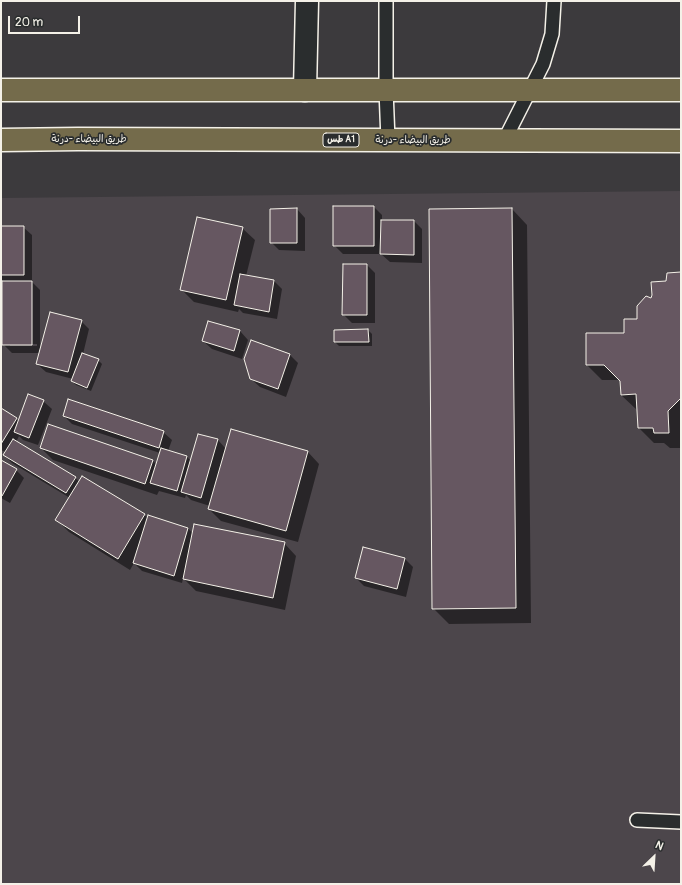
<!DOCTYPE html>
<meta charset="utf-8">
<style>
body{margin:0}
#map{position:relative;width:682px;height:885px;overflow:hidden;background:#3c3a3d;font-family:Pangolin,sans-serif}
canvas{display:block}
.frame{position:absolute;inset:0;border:2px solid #f4f1e8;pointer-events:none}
.north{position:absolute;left:634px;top:837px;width:40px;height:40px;-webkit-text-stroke:3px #2a2d2e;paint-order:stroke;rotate:25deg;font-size:11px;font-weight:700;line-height:16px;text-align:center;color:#f4f1e8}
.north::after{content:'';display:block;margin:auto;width:14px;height:18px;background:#f4f1e8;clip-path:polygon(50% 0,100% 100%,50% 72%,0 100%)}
.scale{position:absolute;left:8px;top:16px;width:72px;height:18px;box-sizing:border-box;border:2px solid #f4f1e8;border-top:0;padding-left:5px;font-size:12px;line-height:14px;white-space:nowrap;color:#f4f1e8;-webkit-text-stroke:3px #2a2d2e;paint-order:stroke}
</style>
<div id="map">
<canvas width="682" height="885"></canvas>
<div class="frame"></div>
<div class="north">N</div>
<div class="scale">20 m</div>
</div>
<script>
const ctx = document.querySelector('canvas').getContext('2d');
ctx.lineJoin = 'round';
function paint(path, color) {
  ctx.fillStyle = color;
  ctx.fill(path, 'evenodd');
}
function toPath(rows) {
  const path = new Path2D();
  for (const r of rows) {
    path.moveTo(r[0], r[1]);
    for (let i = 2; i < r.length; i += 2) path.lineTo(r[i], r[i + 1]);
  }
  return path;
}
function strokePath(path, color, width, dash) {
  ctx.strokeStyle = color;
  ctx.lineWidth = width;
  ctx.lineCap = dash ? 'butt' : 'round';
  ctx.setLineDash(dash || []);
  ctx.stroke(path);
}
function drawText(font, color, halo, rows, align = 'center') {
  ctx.font = font + ' Pangolin,"Playpen Sans Arabic",sans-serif';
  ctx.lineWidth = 3.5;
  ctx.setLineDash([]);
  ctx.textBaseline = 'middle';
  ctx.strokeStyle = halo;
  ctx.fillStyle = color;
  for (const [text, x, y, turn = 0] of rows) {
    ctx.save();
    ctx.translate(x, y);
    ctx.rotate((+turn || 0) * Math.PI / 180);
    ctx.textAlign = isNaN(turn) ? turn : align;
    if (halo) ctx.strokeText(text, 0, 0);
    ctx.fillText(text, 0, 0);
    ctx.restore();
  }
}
paint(toPath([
 [681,191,681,884,1,884,1,198]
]), '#4c464b');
paint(toPath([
 [334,207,374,207,382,215,382,221,414,221,422,229,422,263,390,262,381,254,343,254,334,245],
 [297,209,305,218,305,251,279,250,271,242],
 [512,209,527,225,531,623,449,624,433,608],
 [1,227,23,227,32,235,32,282,40,290,40,350,81,321,89,329,83,354,98,360,102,364,91,391,76,385,72,381,73,379,46,372,37,364,40,353,12,353,3,344,1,344,1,285,3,288,3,282,1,280],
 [10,344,37,344,37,346,10,346],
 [242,228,255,240,246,276,274,281,282,289,277,319,243,313,239,309,238,312,194,302,182,290],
 [367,265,375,273,375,323,352,323,343,314],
 [681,273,681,448,670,448,664,443,654,443,639,428,637,410,621,395,620,380,602,380,587,365,625,334,638,320,651,300,666,282],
 [368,330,372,334,372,346,339,346,335,342],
 [240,331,248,340,242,359,212,349,203,341],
 [290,355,298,363,286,397,260,387,251,379],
 [43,401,52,409,38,445,23,440,19,436,16,442,75,478,80,482,83,478,144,515,148,518,188,528,193,534,284,543,296,556,285,610,196,591,183,578,182,583,142,571,134,563,130,570,69,532,57,520,70,498,12,463,4,455,5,452,1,450,1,409,19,421],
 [64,416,163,432,172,440,168,451,187,457,191,461,218,440,226,449,307,451,319,464,298,542,221,521,209,509,210,506,191,500,186,495,185,498,159,491,157,495,53,460,41,448,49,425,153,461,157,465,160,453,72,424],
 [1,461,16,470,24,478,10,503,1,498],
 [364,548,405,559,413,567,406,597,364,586,356,578]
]), '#0007');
const building = toPath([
 [333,206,374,206,374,246,333,246,333,206],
 [297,208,297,243,270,243,270,209,297,208],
 [512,208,516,608,432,609,429,209,512,208],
 [197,217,243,227,226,300,180,290,197,217],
 [381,220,414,220,414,255,380,254,381,220],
 [1,226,24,226,24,275,1,275,1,226],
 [343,264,367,264,367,315,342,315,343,264],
 [681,272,681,398,668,411,669,433,654,433,653,428,638,428,636,394,621,395,620,381,604,365,586,365,586,333,624,333,624,319,637,319,637,306,646,296,651,298,652,295,651,282,666,281,667,273,681,272],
 [240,274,274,280,269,312,234,305,240,274],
 [2,281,32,281,32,345,2,345,2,281],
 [50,312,82,320,68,372,36,364,50,312],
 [208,321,240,330,234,351,202,341,208,321],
 [368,329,369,342,334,342,334,330,368,329],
 [251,340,290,354,278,389,250,379,244,359,251,340],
 [82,353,99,359,87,388,71,381,82,353],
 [28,394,44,400,29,438,14,432,28,394],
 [68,399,164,431,159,448,63,416,68,399],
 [1,408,17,418,1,444,1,408],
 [48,424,153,460,145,484,40,448,48,424],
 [231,429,308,451,286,531,208,509,231,429],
 [198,434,218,439,201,498,181,492,198,434],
 [13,439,76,477,66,493,3,455,13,439],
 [161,448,187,456,177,491,150,483,161,448],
 [1,460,17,469,2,496,1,495,1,460],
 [82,476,145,514,118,559,55,520,82,476],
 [148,515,188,528,174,576,133,563,148,515],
 [194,524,285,542,273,598,183,579,194,524],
 [363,547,405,558,397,589,355,578,363,547]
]);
paint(building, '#665761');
strokePath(building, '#f4f1e8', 1);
const service = toPath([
 [386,1,386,90,388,140],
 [505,139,543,64,552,34,554,1],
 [637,820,681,822]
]);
const minor = toPath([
 [305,90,307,1]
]);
const trunk = toPath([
 [1,90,681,90],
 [1,140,78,139,681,141]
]);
strokePath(service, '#f4f1e8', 16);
strokePath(minor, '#f4f1e8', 25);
strokePath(trunk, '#f4f1e8', 25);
strokePath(service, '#2a2d2e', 13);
strokePath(minor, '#2a2d2e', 22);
strokePath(trunk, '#746b4b', 22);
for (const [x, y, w] of [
 [341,140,36]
]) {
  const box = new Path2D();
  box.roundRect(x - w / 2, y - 7, w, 14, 3);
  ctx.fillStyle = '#2a2d2e';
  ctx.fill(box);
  strokePath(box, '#f4f1e8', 1);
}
drawText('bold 9px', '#f4f1e8', null, [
 ["طس A1",341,140]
]);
drawText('10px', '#f4f1e8', '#2a2d2e', [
 ["طريق البيضاء -درنة",89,139],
 ["طريق البيضاء -درنة",413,140]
]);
</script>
